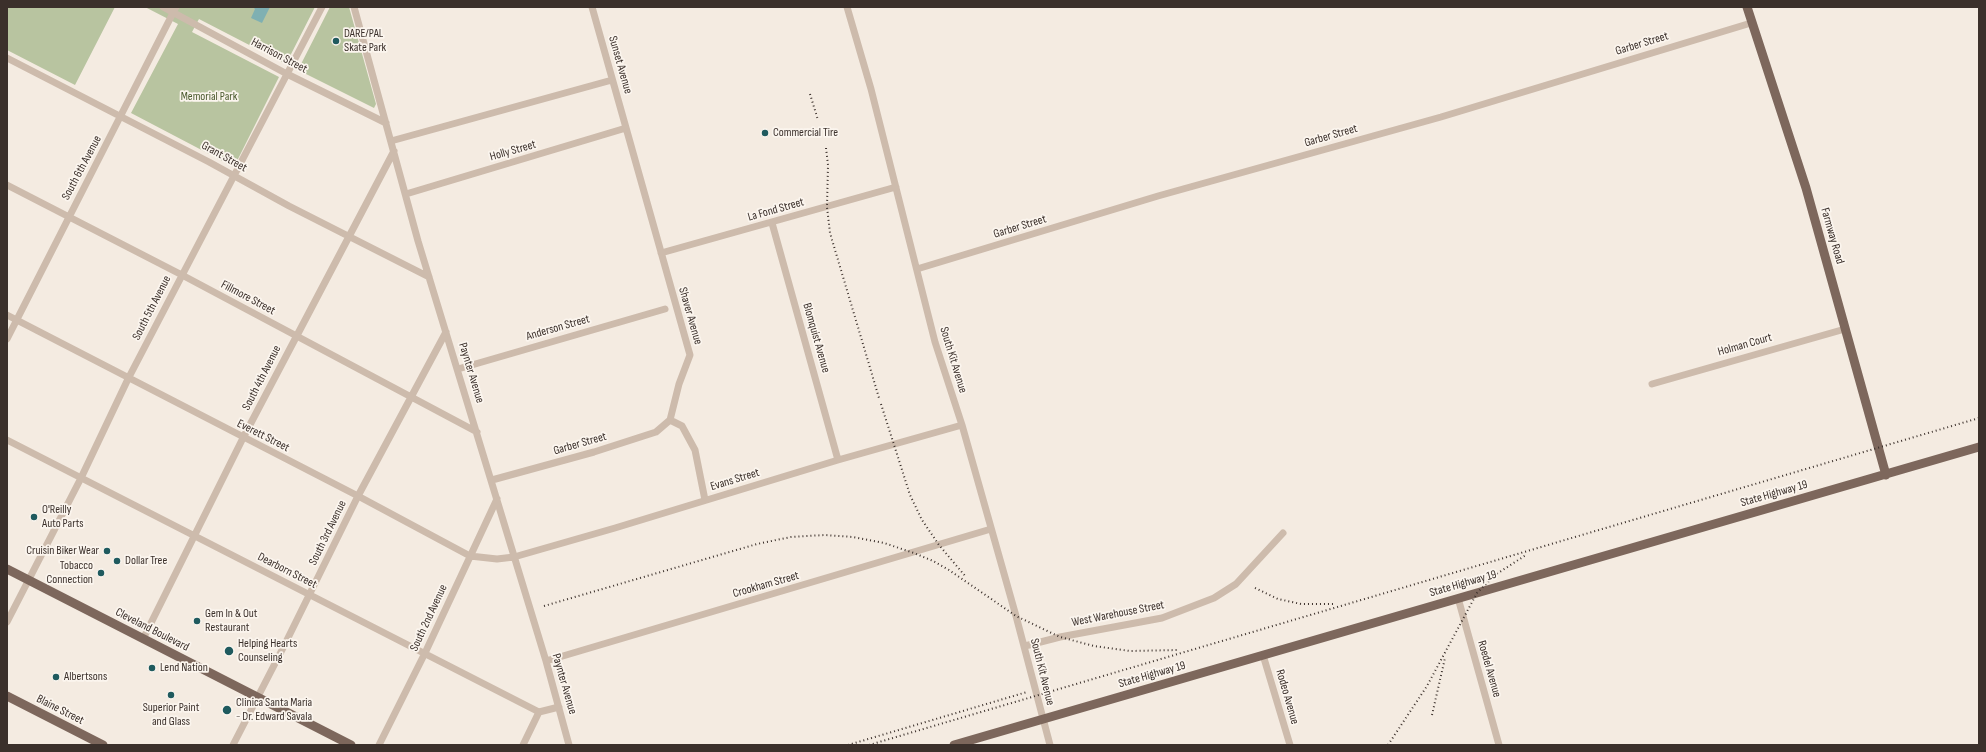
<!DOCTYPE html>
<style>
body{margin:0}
#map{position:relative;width:1986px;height:752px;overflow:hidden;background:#f4ebe1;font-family:"Sofia Sans Condensed",sans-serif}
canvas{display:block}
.frame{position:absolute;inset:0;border:8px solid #3b302b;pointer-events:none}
</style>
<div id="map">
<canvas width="1986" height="752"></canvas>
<div class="frame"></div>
</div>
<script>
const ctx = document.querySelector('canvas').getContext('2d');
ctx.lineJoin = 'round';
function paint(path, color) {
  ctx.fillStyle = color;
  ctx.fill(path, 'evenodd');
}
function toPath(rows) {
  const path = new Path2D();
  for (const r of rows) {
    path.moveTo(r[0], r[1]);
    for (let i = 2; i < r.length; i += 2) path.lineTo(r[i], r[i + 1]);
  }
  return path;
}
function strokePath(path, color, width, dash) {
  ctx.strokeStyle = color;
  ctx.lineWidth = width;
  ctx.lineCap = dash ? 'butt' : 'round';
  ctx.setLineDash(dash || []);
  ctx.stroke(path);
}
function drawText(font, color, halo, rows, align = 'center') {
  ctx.font = font + ' "Sofia Sans Condensed",sans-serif';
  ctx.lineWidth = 3.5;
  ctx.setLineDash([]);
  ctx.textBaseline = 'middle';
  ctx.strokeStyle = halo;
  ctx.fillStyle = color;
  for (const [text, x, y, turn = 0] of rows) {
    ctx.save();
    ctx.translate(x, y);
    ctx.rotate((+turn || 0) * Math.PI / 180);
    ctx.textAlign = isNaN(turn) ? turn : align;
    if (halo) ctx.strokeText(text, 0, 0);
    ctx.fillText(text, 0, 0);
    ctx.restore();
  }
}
paint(toPath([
 [7,7,115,7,75,85,7,50],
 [145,7,315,7,286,64,199,19,192,32,279,77,234,167,131,113,178,24],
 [330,7,349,7,376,104,374,108,298,70]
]), '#b8c4a0');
paint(toPath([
 [253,7,270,7,262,23,251,18,255,9]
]), '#7fb0b2');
strokePath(toPath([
 [163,7,287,74,386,123],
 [354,7,418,241,546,661,569,745],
 [592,7,690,355,679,384,670,420],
 [847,7,871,89,935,342,962,425,1016,616,1050,745],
 [7,58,209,162,289,206,429,277],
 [391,141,612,80],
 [7,185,182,275,477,432],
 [406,194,626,128],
 [772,223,838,460],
 [661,253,896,187],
 [917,269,1158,196,1441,117,1751,23],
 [7,315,358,496,470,556,497,559,514,557,615,528,838,460,962,425],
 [7,339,176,7],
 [458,369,665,309],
 [1652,384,1845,329],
 [670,420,682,426,695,450,705,500],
 [7,440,539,712,559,707],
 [492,480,594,452,656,432,670,420],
 [1458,598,1499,745],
 [7,622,81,478,128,379,322,7],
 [143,639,243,438,394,151],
 [1025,646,1060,637,1162,618,1214,598,1236,584,1283,533],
 [1263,655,1290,745],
 [546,661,991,529],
 [233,745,284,646,358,496,446,332],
 [379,745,425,653,497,499],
 [523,745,539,712]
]), '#cdbbac', 7);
strokePath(toPath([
 [1747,7,1806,188,1886,475],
 [7,569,351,745],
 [7,696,103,745],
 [954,745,1979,447]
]), '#7d675c', 9);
strokePath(toPath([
 [810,94,818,120],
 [826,148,828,165,827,207,830,233,879,398],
 [881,404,910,495,922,520,939,545,966,577],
 [1255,588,1278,599,1301,604,1334,604],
 [544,606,757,544,791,537,825,535,853,537,884,543,914,553,933,561,949,570,1016,616,1060,637,1094,646,1130,651,1178,650],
 [1432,715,1445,658],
 [848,745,1027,692],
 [869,745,1979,418],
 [1388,745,1427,686,1477,593,1495,575,1526,555]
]), '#3b302b', 2, [1, 3]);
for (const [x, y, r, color] of [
 [336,41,4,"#1f5a5e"],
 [765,133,4,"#1f5a5e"],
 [34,517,4,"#1f5a5e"],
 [107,551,4,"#1f5a5e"],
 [117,561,4,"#1f5a5e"],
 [101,573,4,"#1f5a5e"],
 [197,621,4,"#1f5a5e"],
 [229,651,5,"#1f5a5e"],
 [152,668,4,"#1f5a5e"],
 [56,677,4,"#1f5a5e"],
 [171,695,4,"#1f5a5e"],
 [227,710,5,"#1f5a5e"]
]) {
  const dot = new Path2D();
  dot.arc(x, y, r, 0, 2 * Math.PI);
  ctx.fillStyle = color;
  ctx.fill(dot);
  strokePath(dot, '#fbf5ee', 1.5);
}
drawText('12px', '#3b302b', '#fbf5ee', [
 ["DARE/PAL",344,34],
 ["Skate Park",344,48],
 ["Commercial Tire",773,133],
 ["O'Reilly",42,510],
 ["Auto Parts",42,524],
 ["Cruisin Biker Wear",99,551,"right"],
 ["Dollar Tree",125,561],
 ["Tobacco",93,566,"right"],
 ["Connection",93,580,"right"],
 ["Gem In & Out",205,614],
 ["Restaurant",205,628],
 ["Helping Hearts",238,644],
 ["Counseling",238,658],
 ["Lend Nation",160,668],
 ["Albertsons",64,677],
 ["Clinica Santa Maria",236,703],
 ["- Dr. Edward Savala",236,717],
 ["Superior Paint",171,708,"center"],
 ["and Glass",171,722,"center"]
], 'left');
drawText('12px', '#3b302b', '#fbf5ee', [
 ["Garber Street",1642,44,-17],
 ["Harrison Street",279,56,28],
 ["Sunset Avenue",620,65,74],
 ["Garber Street",1331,136,-16],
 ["Holly Street",513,151,-16],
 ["Grant Street",224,157,29],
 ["South 6th Avenue",82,168,-62],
 ["La Fond Street",776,210,-16],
 ["Garber Street",1020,227,-17],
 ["Farmway Road",1832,236,74],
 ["Fillmore Street",248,298,28],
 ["South 5th Avenue",152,308,-63],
 ["Shaver Avenue",690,316,74],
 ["Anderson Street",558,328,-16],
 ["Blomquist Avenue",816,338,74],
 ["Holman Court",1745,345,-16],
 ["South Kit Avenue",953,360,73],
 ["Paynter Avenue",471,373,73],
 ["South 4th Avenue",262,378,-63],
 ["Everett Street",263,436,27],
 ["Garber Street",580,444,-16],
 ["Evans Street",735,480,-17],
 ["State Highway 19",1774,494,-16],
 ["South 3rd Avenue",328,533,-64],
 ["Dearborn Street",287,571,27],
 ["State Highway 19",1463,584,-16],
 ["Crookham Street",766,585,-16],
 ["West Warehouse Street",1118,614,-11],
 ["South 2nd Avenue",429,618,-65],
 ["Cleveland Boulevard",152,630,27],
 ["Roedel Avenue",1489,669,74],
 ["South Kit Avenue",1042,672,76],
 ["State Highway 19",1152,675,-16],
 ["Paynter Avenue",564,684,74],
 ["Rodeo Avenue",1287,697,74],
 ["Blaine Street",60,710,27]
]);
drawText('12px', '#4a5a2e', '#fbf5ee', [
 ["Memorial Park",209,97]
]);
</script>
